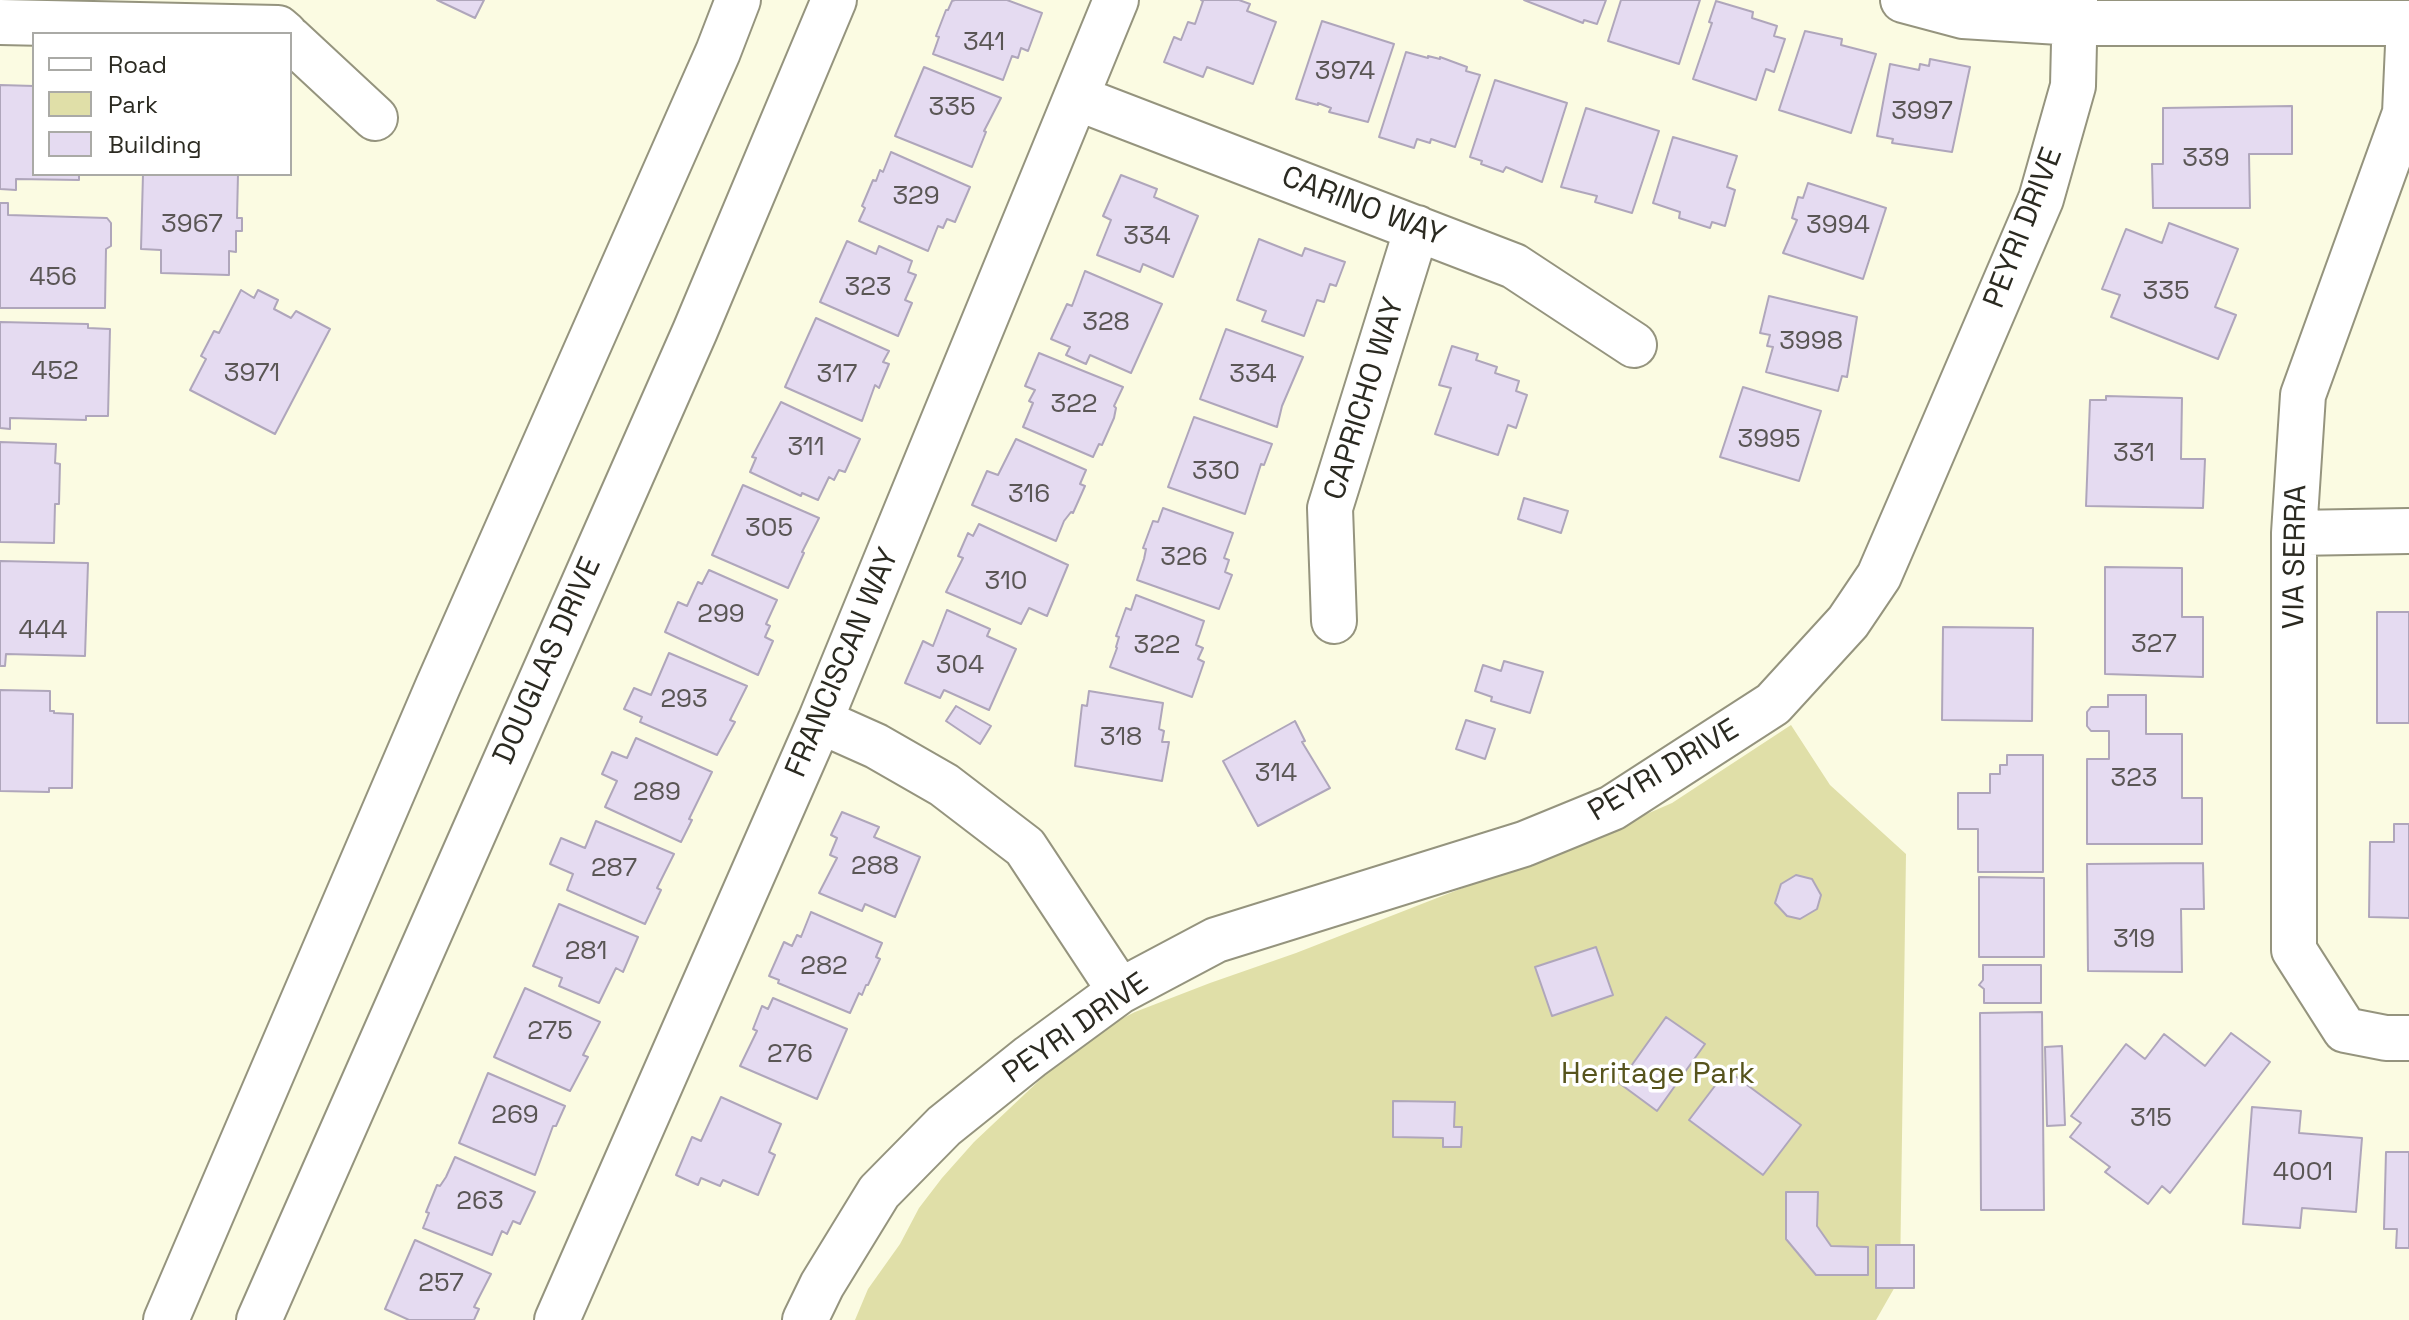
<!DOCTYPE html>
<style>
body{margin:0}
#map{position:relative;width:2409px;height:1320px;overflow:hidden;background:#fbfbe2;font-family:"Space Grotesk",sans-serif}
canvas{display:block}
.legend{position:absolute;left:32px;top:32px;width:260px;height:144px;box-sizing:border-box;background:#fff;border:2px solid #aaaaa6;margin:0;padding:10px 14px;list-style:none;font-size:24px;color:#2b2a21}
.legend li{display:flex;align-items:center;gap:16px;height:40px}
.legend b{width:40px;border:2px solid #aaaaa6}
</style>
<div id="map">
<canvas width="2409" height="1320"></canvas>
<ul class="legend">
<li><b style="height:10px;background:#fff"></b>Road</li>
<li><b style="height:22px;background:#e0dfa8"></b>Park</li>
<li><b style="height:22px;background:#e5dbf1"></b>Building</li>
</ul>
</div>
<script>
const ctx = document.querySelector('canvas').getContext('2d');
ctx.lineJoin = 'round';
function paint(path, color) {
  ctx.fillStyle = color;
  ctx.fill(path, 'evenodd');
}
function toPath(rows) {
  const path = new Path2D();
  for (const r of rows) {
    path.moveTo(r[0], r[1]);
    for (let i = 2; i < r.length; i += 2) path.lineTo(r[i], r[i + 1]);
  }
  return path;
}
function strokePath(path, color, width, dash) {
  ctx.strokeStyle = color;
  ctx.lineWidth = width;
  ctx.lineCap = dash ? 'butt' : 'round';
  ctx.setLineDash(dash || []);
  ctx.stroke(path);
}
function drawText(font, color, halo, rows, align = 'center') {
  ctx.font = font + ' "Space Grotesk",sans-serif';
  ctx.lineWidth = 7;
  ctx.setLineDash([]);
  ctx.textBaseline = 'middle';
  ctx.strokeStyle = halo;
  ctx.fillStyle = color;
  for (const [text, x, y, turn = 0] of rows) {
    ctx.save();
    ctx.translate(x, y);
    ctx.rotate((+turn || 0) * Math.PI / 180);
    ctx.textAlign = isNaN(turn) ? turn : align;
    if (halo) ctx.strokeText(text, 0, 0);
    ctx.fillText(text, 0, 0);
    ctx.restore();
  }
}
paint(toPath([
 [1791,725,1830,785,1906,854,1900,1278,1876,1320,855,1320,868,1289,900,1244,919,1208,942,1178,974,1142,1044,1076,1097,1031,1135,1012,1210,983,1296,953,1596,836,1672,803]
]), '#e0dfa8');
const building = toPath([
 [437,0,484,0,475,18,437,0],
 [955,0,1007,0,1042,13,1028,51,1021,48,1018,58,1012,56,1003,80,933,54,939,37,936,36,946,10,948,10,952,1,955,0],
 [1201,0,1239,0,1250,4,1247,11,1276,22,1253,84,1207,67,1203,77,1164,62,1174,37,1181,40,1188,22,1195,24,1203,1,1201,0],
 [1524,0,1606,0,1597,24,1584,20,1583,23,1524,0],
 [1621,0,1700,0,1679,64,1608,41,1621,0],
 [1716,1,1753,12,1752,18,1777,26,1774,36,1785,39,1774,72,1766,69,1756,100,1693,79,1712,23,1709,22,1716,1],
 [1322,21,1394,44,1368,122,1329,112,1331,108,1318,103,1318,105,1296,99,1322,21],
 [1805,31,1842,39,1841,45,1876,54,1851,133,1779,110,1805,31],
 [1406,52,1428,58,1428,56,1440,59,1440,57,1467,67,1466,71,1480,75,1455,147,1431,139,1430,143,1417,139,1414,148,1379,137,1406,52],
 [1930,59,1970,67,1952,152,1892,143,1893,139,1877,136,1890,64,1919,70,1920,64,1929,66,1930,59],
 [924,67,1001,98,984,131,986,132,972,167,895,136,924,67],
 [1495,80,1567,103,1542,182,1506,167,1503,172,1481,164,1482,161,1470,157,1495,80],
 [0,85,34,86,34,174,79,174,79,180,16,179,16,190,0,189,0,85],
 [2292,106,2292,154,2249,154,2250,208,2153,208,2152,164,2163,164,2163,108,2292,106],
 [1586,108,1659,131,1632,213,1595,202,1597,196,1561,187,1586,108],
 [1673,137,1737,156,1727,187,1735,190,1725,226,1712,222,1710,228,1679,218,1680,212,1653,203,1673,137],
 [891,152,970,187,955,222,947,219,943,228,938,226,928,251,859,221,865,208,862,206,873,180,876,181,880,170,883,172,891,152],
 [143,174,238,174,237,218,242,218,242,231,236,231,236,252,229,251,229,275,161,273,161,250,141,249,143,174],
 [1121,175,1157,189,1154,197,1198,216,1173,277,1143,264,1140,272,1097,255,1111,220,1103,216,1121,175],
 [1808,183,1886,208,1863,279,1783,253,1797,220,1792,218,1798,197,1803,198,1808,183],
 [0,203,8,203,8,215,107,218,111,223,111,246,106,249,105,308,0,308,0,203],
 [2169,223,2238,249,2215,307,2236,315,2218,359,2111,317,2120,295,2102,289,2126,229,2162,243,2169,223],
 [1259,239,1302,256,1305,248,1345,262,1336,286,1330,284,1324,302,1317,300,1304,336,1262,321,1266,311,1237,300,1259,239],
 [847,241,876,254,879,246,912,261,908,272,916,275,905,300,912,303,898,336,820,302,847,241],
 [1085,271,1162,304,1131,373,1090,355,1086,364,1066,355,1070,347,1051,339,1067,304,1072,306,1085,271],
 [241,290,254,298,258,290,278,300,274,309,291,318,296,311,330,329,275,434,190,390,206,359,201,356,214,331,219,333,241,290],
 [1769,296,1857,317,1847,377,1842,376,1838,391,1766,372,1773,347,1767,346,1770,335,1760,333,1769,296],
 [816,318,889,351,883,362,889,364,879,388,875,385,862,421,785,387,816,318],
 [0,322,88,324,88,328,110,329,108,416,86,416,86,420,10,418,10,429,0,428,0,322],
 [1226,329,1303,357,1282,406,1277,427,1200,399,1226,329],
 [1452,346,1478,354,1476,360,1497,367,1495,373,1519,381,1516,391,1527,395,1516,428,1508,425,1498,455,1435,434,1451,388,1439,385,1452,346],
 [1039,353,1123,387,1114,406,1116,408,1114,418,1102,445,1099,444,1093,457,1023,427,1033,403,1029,401,1035,390,1025,386,1039,353],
 [1743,387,1821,411,1799,481,1720,457,1743,387],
 [2106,396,2182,398,2181,459,2205,459,2203,508,2086,506,2090,400,2106,400,2106,396],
 [781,402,860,439,845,472,839,470,834,480,829,477,818,500,802,493,801,496,750,472,756,458,752,457,781,402],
 [1194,417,1272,444,1264,465,1261,464,1245,514,1168,487,1194,417],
 [1016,439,1086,470,1080,484,1085,486,1073,513,1071,512,1064,521,1056,541,972,505,987,471,998,475,1016,439],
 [0,442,56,444,55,463,60,464,59,504,55,504,54,543,0,542,0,442],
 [743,485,819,518,802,552,804,553,788,588,712,555,743,485],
 [1524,498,1568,511,1561,533,1518,519,1524,498],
 [1163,508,1233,533,1224,558,1229,560,1225,572,1232,575,1219,609,1137,580,1144,559,1146,549,1143,548,1153,521,1158,522,1163,508],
 [979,524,1068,565,1047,616,1029,608,1021,624,946,592,963,558,958,556,968,533,973,536,979,524],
 [0,561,88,563,85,656,6,654,5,666,0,666,0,561],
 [2105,567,2182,568,2182,617,2203,617,2203,677,2105,674,2105,567],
 [709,570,777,600,766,624,770,626,765,637,773,641,758,675,665,632,678,602,687,606,698,582,702,584,709,570],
 [1136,595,1204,621,1196,645,1203,648,1198,659,1204,662,1192,697,1110,667,1117,648,1116,647,1119,637,1116,636,1126,608,1131,610,1136,595],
 [947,610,990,629,987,636,1016,649,989,710,944,690,940,698,905,683,923,641,933,646,947,610],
 [2377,612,2409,612,2409,723,2377,723,2377,612],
 [1943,627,2033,628,2032,721,1942,720,1943,627],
 [669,653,747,686,730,720,735,722,717,755,640,722,642,717,624,709,634,688,651,695,669,653],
 [1504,661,1543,672,1530,713,1491,701,1492,697,1475,691,1483,665,1501,671,1504,661],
 [0,690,50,691,50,711,54,711,54,713,73,714,72,788,49,788,49,792,0,791,0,690],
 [1089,691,1163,703,1159,729,1164,731,1162,742,1169,742,1162,781,1075,766,1082,705,1087,706,1089,691],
 [2108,695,2146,695,2146,734,2182,734,2182,798,2202,798,2202,844,2087,844,2087,759,2109,759,2109,731,2091,731,2087,726,2087,712,2091,707,2108,707,2108,695],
 [956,706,991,726,980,744,946,721,956,706],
 [1466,720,1495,729,1485,759,1456,749,1466,720],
 [1295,721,1305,741,1302,742,1330,788,1258,826,1223,761,1295,721],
 [636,738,712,772,689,819,692,820,681,842,605,807,617,781,602,774,612,752,627,758,636,738],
 [2007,755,2043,755,2043,872,1978,872,1978,829,1958,829,1958,793,1990,793,1990,774,2000,774,2000,765,2007,765,2007,755],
 [842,812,879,827,874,837,920,857,895,917,865,904,862,911,819,893,837,858,830,855,837,838,831,835,842,812],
 [596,821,674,854,657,888,661,890,645,924,567,890,573,874,550,864,561,838,585,848,596,821],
 [2394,824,2409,824,2409,918,2369,917,2370,842,2394,842,2394,824],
 [2203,863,2204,909,2181,909,2182,972,2088,971,2087,864,2203,863],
 [1796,875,1812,879,1821,895,1817,909,1800,919,1787,916,1775,903,1781,884,1796,875],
 [1979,877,2044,878,2044,957,1979,957,1979,877],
 [559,904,638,937,623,972,616,968,599,1003,559,986,562,978,533,966,559,904],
 [811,912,882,943,876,957,880,959,868,985,866,985,862,995,859,993,850,1013,778,983,779,980,769,976,784,942,792,946,797,935,801,937,811,912],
 [1596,947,1613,995,1552,1016,1535,967,1596,947],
 [1983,965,2041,965,2041,1003,1984,1003,1984,989,1979,985,1983,980,1983,965],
 [525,988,600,1022,583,1055,588,1057,570,1091,494,1057,525,988],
 [773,998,847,1029,817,1099,740,1066,757,1031,753,1029,762,1006,768,1009,773,998],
 [2042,1012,2044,1210,1981,1210,1980,1013,2042,1012],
 [1666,1017,1705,1044,1657,1111,1619,1083,1666,1017],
 [2231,1033,2270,1062,2170,1193,2162,1186,2148,1204,2105,1172,2110,1167,2070,1137,2081,1123,2071,1116,2126,1044,2145,1059,2164,1034,2205,1066,2231,1033],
 [2062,1046,2065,1125,2047,1126,2045,1047,2062,1046],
 [1727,1070,1801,1125,1763,1175,1689,1120,1727,1070],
 [488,1073,565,1106,556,1126,553,1126,535,1175,459,1143,488,1073],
 [721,1097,781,1124,769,1152,775,1155,758,1195,723,1180,720,1186,701,1178,698,1185,676,1175,692,1137,701,1141,721,1097],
 [1393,1101,1455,1102,1454,1127,1462,1127,1461,1147,1443,1147,1443,1138,1393,1137,1393,1101],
 [2252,1107,2301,1111,2299,1133,2362,1138,2356,1212,2302,1208,2300,1228,2243,1224,2252,1107],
 [2386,1152,2409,1152,2409,1248,2396,1248,2397,1229,2384,1229,2386,1152],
 [455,1157,535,1192,520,1224,513,1221,507,1234,502,1231,492,1255,423,1228,429,1213,426,1212,437,1185,440,1186,446,1177,455,1157],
 [1786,1192,1818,1192,1817,1226,1831,1246,1868,1247,1868,1275,1816,1275,1786,1239,1786,1192],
 [415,1240,491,1274,474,1307,479,1309,474,1320,409,1320,385,1309,415,1240],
 [1876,1245,1914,1245,1914,1288,1876,1288,1876,1245]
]);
paint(building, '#e5dbf1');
strokePath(building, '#afa6bb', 2);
const minor = toPath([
 [1903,0,1963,16,2076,23,2409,23,2405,113,2303,395,2294,533,2294,950,2345,1030,2386,1038,2409,1038],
 [0,22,278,28,285,34],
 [290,39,375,118],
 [1077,98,1514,266,1634,345],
 [2294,533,2409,531],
 [1334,621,1330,508,1417,228],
 [820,721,876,746,944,785,1025,847,1120,991],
 [557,1320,820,721,1116,0],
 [805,1320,822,1285,879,1192,944,1126,1030,1057,1120,991,1216,940,1524,844,1612,808,1773,704,1848,622,1879,576,1911,502,2041,199,2073,86,2075,0]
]);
const major = toPath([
 [166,1320,438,686,718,52,738,0],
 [259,1320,695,331,834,0]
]);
strokePath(minor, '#95947e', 48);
strokePath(major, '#95947e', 48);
strokePath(minor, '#fff', 44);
strokePath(major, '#fff', 44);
drawText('26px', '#5a5655', null, [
 ["341",984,43],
 ["3974",1345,72],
 ["335",952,108],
 ["3997",1922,112],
 ["339",2206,159],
 ["329",916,197],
 ["3967",192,225],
 ["3994",1838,226],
 ["334",1147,237],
 ["456",53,278],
 ["323",868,288],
 ["335",2166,292],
 ["328",1106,323],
 ["3998",1811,342],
 ["452",55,372],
 ["3971",252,374],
 ["317",837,375],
 ["334",1253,375],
 ["322",1074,405],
 ["3995",1769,440],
 ["311",806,448],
 ["331",2134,454],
 ["330",1216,472],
 ["316",1029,495],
 ["305",769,529],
 ["326",1184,558],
 ["310",1006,582],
 ["299",721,615],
 ["444",43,631],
 ["327",2154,645],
 ["322",1157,646],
 ["304",960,666],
 ["293",684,700],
 ["318",1121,738],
 ["314",1276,774],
 ["323",2134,779],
 ["289",657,793],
 ["288",875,867],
 ["287",614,869],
 ["319",2134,940],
 ["281",586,952],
 ["282",824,967],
 ["275",550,1032],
 ["276",790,1055],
 ["269",515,1116],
 ["315",2151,1119],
 ["4001",2303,1173],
 ["263",480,1202],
 ["257",441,1284]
]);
drawText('30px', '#2b2a21', '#fff', [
 ["CARINO WAY",1363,207,21],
 ["PEYRI DRIVE",2024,228,-69],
 ["CAPRICHO WAY",1365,399,-73],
 ["VIA SERRA",2296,557,-89],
 ["DOUGLAS DRIVE",548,661,-66],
 ["FRANCISCAN WAY",843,663,-67],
 ["PEYRI DRIVE",1664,771,-31],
 ["PEYRI DRIVE",1076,1029,-35]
]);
drawText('30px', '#56531c', '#fff', [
 ["Heritage Park",1658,1075]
]);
</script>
